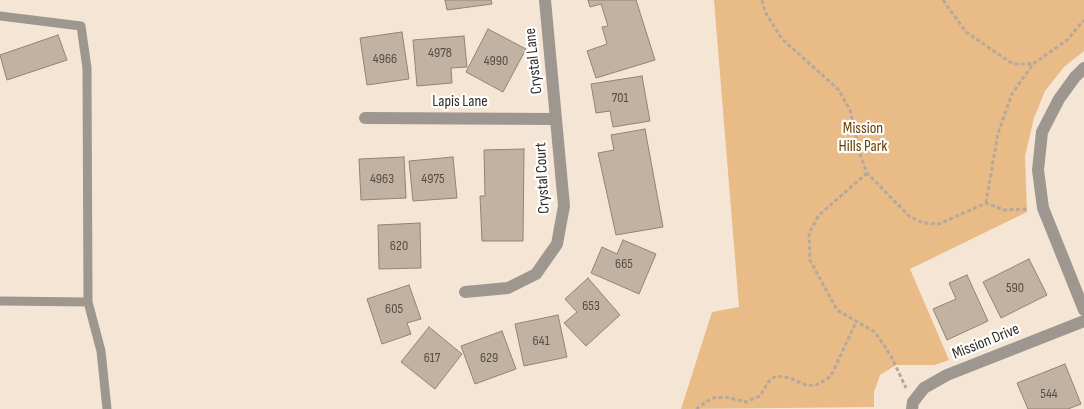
<!DOCTYPE html>
<style>
body{margin:0}
canvas{display:block;background:#f5e5d4}
</style>
<canvas width="1084" height="409"></canvas>
<script>
const ctx = document.querySelector('canvas').getContext('2d');
ctx.lineJoin = 'round';
function paint(path, color) {
  ctx.fillStyle = color;
  ctx.fill(path, 'evenodd');
}
function toPath(rows) {
  const path = new Path2D();
  for (const r of rows) {
    path.moveTo(r[0], r[1]);
    for (let i = 2; i < r.length; i += 2) path.lineTo(r[i], r[i + 1]);
  }
  return path;
}
function strokePath(path, color, width, dash) {
  ctx.strokeStyle = color;
  ctx.lineWidth = width;
  ctx.lineCap = dash ? 'butt' : 'round';
  ctx.setLineDash(dash || []);
  ctx.stroke(path);
}
function drawText(font, color, halo, rows, align = 'center') {
  ctx.font = font + ' "Sofia Sans Condensed",sans-serif';
  ctx.lineWidth = 4.5;
  ctx.setLineDash([]);
  ctx.textBaseline = 'middle';
  ctx.strokeStyle = halo;
  ctx.fillStyle = color;
  for (const [text, x, y, turn = 0] of rows) {
    ctx.save();
    ctx.translate(x, y);
    ctx.rotate((+turn || 0) * Math.PI / 180);
    ctx.textAlign = isNaN(turn) ? turn : align;
    if (halo) ctx.strokeText(text, 0, 0);
    ctx.fillText(text, 0, 0);
    ctx.restore();
  }
}
paint(toPath([
 [714,0,1084,0,1084,51,1064,67,1045,91,1034,118,1025,156,1027,212,910,269,949,360,935,365,896,365,880,375,874,392,874,407,681,409,712,312,739,307]
]), '#e9bb87');
const building = toPath([
 [445,0,491,0,492,4,447,10,445,0],
 [588,0,636,0,655,60,596,78,587,51,607,44,602,27,608,26,601,4,590,7,588,0],
 [488,29,526,49,503,92,466,72,488,29],
 [402,32,409,79,367,85,360,38,402,32],
 [58,35,67,60,7,80,0,55,58,35],
 [464,36,467,67,451,68,452,83,417,86,413,40,464,36],
 [642,76,650,121,613,127,610,111,596,113,591,84,642,76],
 [645,129,663,227,616,235,598,153,614,150,611,135,645,129],
 [524,149,523,241,482,241,480,196,485,196,484,150,524,149],
 [404,157,406,198,361,200,359,159,404,157],
 [453,157,457,198,413,201,409,161,453,157],
 [420,223,421,268,379,269,378,225,420,223],
 [623,240,656,254,639,294,591,273,602,247,617,254,623,240],
 [1029,259,1047,295,1001,318,983,282,1029,259],
 [967,275,988,321,947,340,933,309,956,299,949,283,967,275],
 [588,278,620,315,586,346,564,323,577,312,565,299,588,278],
 [409,285,421,319,407,323,411,334,382,344,367,299,409,285],
 [558,315,567,357,524,366,515,324,558,315],
 [429,327,462,354,435,389,401,362,429,327],
 [502,331,516,369,475,384,461,346,502,331],
 [1065,364,1081,404,1068,409,1028,409,1017,383,1065,364]
]);
paint(building, '#c1b2a1');
strokePath(building, '#928373', 1);
strokePath(toPath([
 [762,0,765,12,782,39,838,89,850,110,860,154,867,173,909,216,923,223,939,224,986,203,1004,210,1029,209],
 [943,0,966,32,1013,64,1033,64],
 [867,173,819,215,809,233,810,260,837,310,875,332,891,356,906,388],
 [986,203,998,133,1012,94,1033,64,1067,40,1084,20],
 [696,409,712,398,725,397,746,402,760,396,769,381,776,376,790,378,808,386,819,384,831,376,856,322]
]), '#b6a99c', 3, [4, 2.5]);
strokePath(toPath([
 [0,16,81,26,87,68,88,302,0,301],
 [88,302,101,351,107,409]
]), '#9e9790', 9);
strokePath(toPath([
 [1084,68,1075,77,1059,99,1042,132,1038,170,1043,208,1084,310],
 [365,118,556,119],
 [465,292,508,288,536,274,557,244,564,206,545,0],
 [912,409,913,402,924,388,947,375,1084,321]
]), '#9e9790', 12);
drawText('14px', '#564e46', null, [
 ["4978",440,53],
 ["4966",385,59],
 ["4990",496,61],
 ["701",620,98],
 ["4963",382,179],
 ["4975",433,179],
 ["620",399,246],
 ["665",624,264],
 ["590",1015,288],
 ["653",591,306],
 ["605",394,309],
 ["641",541,341],
 ["617",432,358],
 ["629",489,358],
 ["544",1049,394]
]);
drawText('16px', '#332d27', '#fff', [
 ["Crystal Lane",534,61,-96],
 ["Lapis Lane",460,102],
 ["Crystal Court",543,178,-93],
 ["Mission Drive",986,342,-22]
]);
drawText('16px', '#6b4100', '#fff', [
 ["Mission",863,129],
 ["Hills Park",863,147]
]);
</script>
